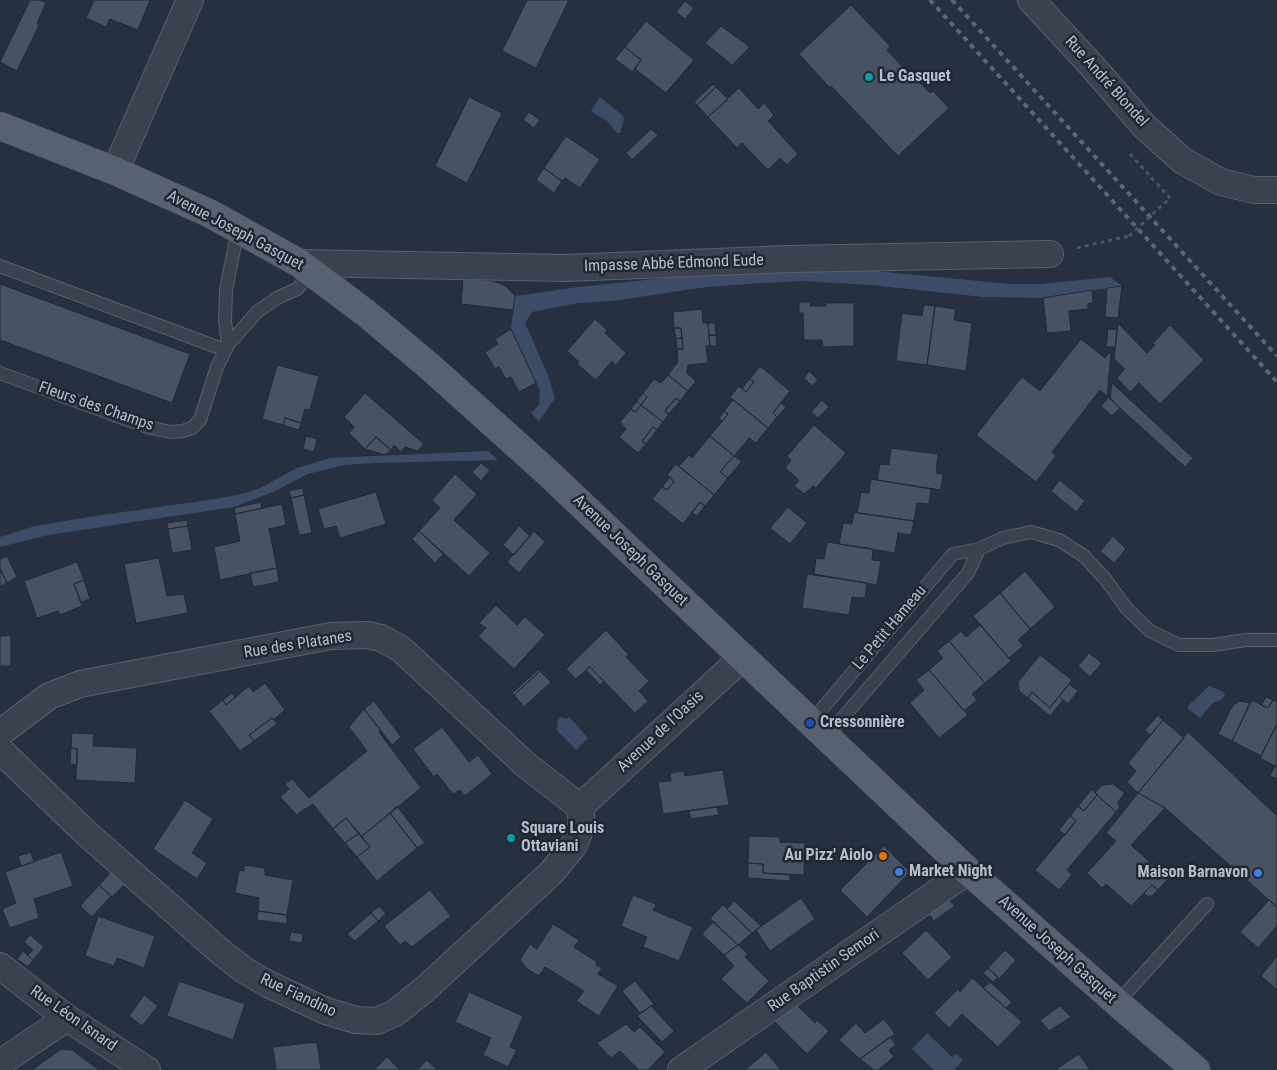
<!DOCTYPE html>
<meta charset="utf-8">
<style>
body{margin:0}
canvas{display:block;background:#26303f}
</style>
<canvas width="1277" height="1070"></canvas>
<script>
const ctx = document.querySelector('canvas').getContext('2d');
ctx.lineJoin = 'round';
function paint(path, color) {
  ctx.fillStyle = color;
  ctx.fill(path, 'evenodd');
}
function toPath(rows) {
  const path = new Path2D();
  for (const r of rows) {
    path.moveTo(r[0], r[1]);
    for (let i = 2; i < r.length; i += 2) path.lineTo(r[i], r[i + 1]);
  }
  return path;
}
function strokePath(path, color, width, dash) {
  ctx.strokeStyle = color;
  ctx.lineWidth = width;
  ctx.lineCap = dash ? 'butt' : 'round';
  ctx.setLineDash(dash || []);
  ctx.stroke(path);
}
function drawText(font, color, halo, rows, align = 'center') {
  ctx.font = font + ' "Roboto Condensed",sans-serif';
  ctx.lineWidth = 5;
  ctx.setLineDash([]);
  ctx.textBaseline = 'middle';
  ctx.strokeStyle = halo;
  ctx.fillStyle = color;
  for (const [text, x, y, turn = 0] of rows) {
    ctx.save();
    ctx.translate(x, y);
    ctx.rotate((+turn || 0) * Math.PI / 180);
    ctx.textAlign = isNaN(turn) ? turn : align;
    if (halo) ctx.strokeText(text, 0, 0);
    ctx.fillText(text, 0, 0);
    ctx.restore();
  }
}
paint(toPath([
 [600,97,623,116,624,119,620,133,617,133,607,121,592,112,591,111],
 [760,268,843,268,1010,284,1041,284,1110,277,1122,286,1043,298,983,297,871,285,804,281,760,283,707,287,612,301,578,303,532,312,525,323,548,375,555,398,539,421,531,413,539,405,540,390,511,329,515,296,579,287],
 [488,451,498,460,373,463,344,465,308,474,275,491,234,507,48,535,0,547,0,537,35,526,95,516,222,498,246,493,260,488,297,468,331,458],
 [1209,686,1224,692,1225,695,1221,700,1213,703,1200,718,1188,709,1188,706],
 [560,717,566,719,569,717,588,738,576,750,556,729,558,727,557,722],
 [927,1033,952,1057,956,1054,963,1060,954,1070,934,1070,912,1049]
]), '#3c4c67');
const building = toPath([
 [30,0,40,0,46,3,37,23,39,25,17,71,0,62,30,0],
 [94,0,150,0,138,30,110,19,106,27,86,18,94,0],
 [527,0,569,0,536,68,502,51,527,0],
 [685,1,694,8,685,19,676,12,685,1],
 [851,5,890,46,887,50,908,73,912,69,922,81,920,83,930,93,933,91,949,108,898,156,831,86,830,88,799,54,851,5],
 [646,21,694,60,666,93,635,69,641,60,625,47,646,21],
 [721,26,750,47,732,65,705,43,721,26],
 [625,47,641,60,632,72,615,59,625,47],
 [713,84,716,87,697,105,694,102,713,84],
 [716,87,728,99,708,117,697,105,716,87],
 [739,88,758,109,764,103,774,115,768,121,798,154,787,165,780,158,768,170,742,143,737,148,708,117,739,88],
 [469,97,502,113,467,183,435,166,469,97],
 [529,112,540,120,534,128,523,120,529,112],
 [651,129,658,135,632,160,626,153,651,129],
 [566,136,600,159,580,188,565,178,562,181,544,168,566,136],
 [544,168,562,181,554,193,536,180,544,168],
 [463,278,493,281,506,286,515,296,513,310,461,304,463,278],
 [0,284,190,354,172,403,0,340,0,284],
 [1122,286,1118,318,1105,317,1107,288,1122,286],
 [1092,290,1093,303,1088,304,1088,309,1069,311,1071,331,1047,333,1043,298,1092,290],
 [799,302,810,302,810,306,826,306,826,303,854,303,854,346,823,347,822,340,804,340,803,313,799,313,799,302],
 [924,305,935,306,927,365,896,361,902,313,922,316,924,305],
 [935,306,956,309,954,320,972,323,966,371,927,365,935,306],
 [702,309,703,323,708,323,710,346,706,346,708,363,688,365,687,373,696,381,688,391,668,375,678,362,677,349,683,349,681,328,674,328,673,312,702,309],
 [595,319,607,330,605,333,626,353,616,365,612,361,596,380,577,364,579,362,567,351,595,319],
 [708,323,715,323,716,335,709,335,708,323],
 [1118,323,1147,353,1155,345,1152,344,1170,325,1204,360,1160,404,1139,383,1130,392,1117,378,1125,369,1114,359,1118,323],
 [674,328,681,328,682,338,676,339,674,328],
 [511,329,536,383,519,392,511,377,506,379,499,367,495,369,485,352,498,344,495,339,511,329],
 [1108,329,1117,330,1115,347,1106,347,1108,329],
 [709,335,716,335,717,346,710,346,709,335],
 [682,338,683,349,677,349,676,339,682,338],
 [1081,339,1105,358,1109,353,1111,354,1107,396,1100,390,1052,452,1056,456,1036,482,976,435,1022,377,1040,391,1081,339],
 [277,365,319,376,310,410,305,409,301,423,285,418,283,425,262,419,277,365],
 [760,366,790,391,773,413,777,417,768,428,730,397,739,386,746,392,754,382,750,379,760,366],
 [809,371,818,380,812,386,804,378,809,371],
 [668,375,688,391,680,401,676,398,665,411,669,414,663,422,641,405,647,397,643,393,654,379,661,383,668,375],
 [750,379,754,382,746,392,742,388,750,379],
 [1112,383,1193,458,1185,467,1110,399,1112,383],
 [365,393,424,444,418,451,405,447,401,452,394,445,391,450,376,437,365,449,349,433,354,427,344,417,365,393],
 [643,393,647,397,641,405,637,401,643,393],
 [1109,397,1120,408,1112,416,1101,406,1109,397],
 [676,398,680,401,669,414,665,411,676,398],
 [733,400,768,428,756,443,749,438,734,456,710,436,728,414,724,411,733,400],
 [822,400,829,407,818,418,811,412,822,400],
 [637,401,641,405,635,412,631,409,637,401],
 [781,403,786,407,777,417,773,413,781,403],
 [641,405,663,422,657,430,653,427,642,441,646,444,638,453,619,437,626,429,620,422,631,409,635,412,641,405],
 [724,411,728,414,722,421,719,418,724,411],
 [285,418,301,423,299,430,283,425,285,418],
 [814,425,846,453,816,488,813,486,804,494,794,486,799,480,785,468,791,460,787,456,814,425],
 [653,427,657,430,646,444,642,441,653,427],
 [306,436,317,439,314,452,303,449,306,436],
 [710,436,734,456,720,472,728,478,714,495,679,466,689,455,692,458,710,436],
 [376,437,391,450,385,455,365,449,376,437],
 [891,448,938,454,936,473,943,474,941,490,877,480,880,464,889,465,891,448],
 [734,456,742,461,728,478,720,472,734,456],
 [481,463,490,470,481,481,472,472,481,463],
 [676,464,714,495,705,506,700,502,683,524,652,499,662,487,667,490,674,481,667,475,676,464],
 [455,474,477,494,454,520,490,553,469,576,419,531,440,508,432,500,455,474],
 [670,477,674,481,667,490,662,487,670,477],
 [871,479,931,489,929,504,917,503,914,521,857,513,861,492,869,493,871,479],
 [1060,480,1085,501,1076,512,1051,491,1060,480],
 [303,488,304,495,291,498,289,491,303,488],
 [376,492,386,524,340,538,336,526,324,529,318,509,376,492],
 [304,495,312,533,299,535,291,498,304,495],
 [261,502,262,508,235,514,234,508,261,502],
 [700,502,705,506,697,516,692,513,700,502],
 [282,504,286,525,269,529,277,568,220,580,214,547,240,541,235,514,282,504],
 [788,507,807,523,790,544,770,528,788,507],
 [854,512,914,521,911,535,898,533,895,553,839,544,843,523,852,524,854,512],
 [187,520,188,526,168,529,167,523,187,520],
 [188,526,192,550,172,553,168,529,188,526],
 [519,526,530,536,514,555,503,545,519,526],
 [419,531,443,554,435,563,412,539,419,531],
 [534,531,545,542,519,573,507,562,534,531],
 [1113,536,1126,549,1114,563,1100,551,1113,536],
 [827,542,873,549,872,560,881,561,877,585,814,574,816,558,824,559,827,542],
 [7,556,17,577,7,583,0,569,0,559,7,556],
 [159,558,167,596,184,594,188,613,136,623,124,564,159,558],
 [77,562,84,580,74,584,82,606,60,615,58,611,37,618,24,581,77,562],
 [277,568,279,582,253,587,250,573,277,568],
 [0,569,7,583,0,587,0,569],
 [1025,571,1055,607,1030,629,1000,593,1025,571],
 [807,574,867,583,865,598,852,597,849,615,802,608,807,574],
 [84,580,90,599,81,602,74,584,84,580],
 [1000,593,1030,629,1018,640,1023,646,1009,658,973,616,1000,593],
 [496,605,517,625,525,617,545,635,514,669,478,636,486,628,479,623,496,605],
 [980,625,1011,661,985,683,949,641,961,631,966,637,980,625],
 [606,630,629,655,626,657,649,681,639,691,648,701,635,713,590,667,576,679,566,669,606,630],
 [11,635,11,666,0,666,0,636,11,635],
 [949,641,985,683,972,694,977,700,964,711,929,670,943,658,937,651,949,641],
 [1089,653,1102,663,1090,677,1078,666,1089,653],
 [1040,655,1072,680,1050,708,1032,692,1028,698,1019,691,1018,682,1040,655],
 [590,667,604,681,600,685,586,670,590,667],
 [539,669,540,671,514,695,512,693,539,669],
 [929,670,968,715,939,738,910,703,924,690,916,680,929,670],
 [540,671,551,682,524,707,514,695,540,671],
 [265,683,285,710,273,720,272,718,249,735,254,741,240,751,209,711,223,700,226,705,249,686,253,692,265,683],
 [1069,684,1078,691,1068,704,1059,696,1069,684],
 [1032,692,1050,708,1059,696,1063,700,1050,716,1028,698,1032,692],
 [232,693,235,697,226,705,223,700,232,693],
 [1266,697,1273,700,1268,708,1261,705,1266,697],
 [1252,700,1268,708,1273,700,1277,702,1277,724,1261,756,1232,741,1252,700],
 [374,701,401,737,392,745,364,709,374,701],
 [1240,701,1250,703,1232,741,1218,734,1233,705,1240,701],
 [364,709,381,731,379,732,421,788,361,837,346,818,333,829,313,804,306,809,305,808,297,815,280,797,289,789,285,784,292,779,309,798,367,751,349,727,364,709],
 [1158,715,1163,720,1150,735,1145,730,1158,715],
 [272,718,277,724,254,741,249,735,272,718],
 [1163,720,1184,738,1138,793,1127,782,1136,771,1128,763,1163,720],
 [1277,724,1277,767,1260,758,1277,724],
 [442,727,469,762,478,755,492,774,465,796,460,790,453,794,437,774,434,777,413,749,442,727],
 [1188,732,1277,816,1277,907,1165,808,1138,793,1188,732],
 [72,733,94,734,93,746,137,748,135,783,76,780,77,749,71,748,72,733],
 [71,748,77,749,77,765,70,764,71,748],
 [1275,766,1277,767,1277,779,1270,776,1275,766],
 [723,770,729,805,663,814,658,782,671,781,670,773,684,771,685,776,723,770],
 [1113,784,1125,793,1117,803,1120,807,1116,812,1095,793,1102,785,1113,784],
 [1092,789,1097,795,1084,811,1078,806,1092,789],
 [1138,793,1165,808,1131,845,1168,879,1158,890,1152,885,1131,906,1106,884,1102,888,1087,873,1116,841,1106,833,1138,793],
 [1097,795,1116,812,1067,870,1072,875,1059,890,1035,870,1076,821,1070,816,1078,806,1084,811,1097,795],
 [185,800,213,819,192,853,207,863,197,879,153,849,185,800],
 [397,806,425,843,417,848,390,813,397,806],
 [717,807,719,815,691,819,689,811,717,807],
 [390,813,417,848,377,881,357,857,370,847,361,837,390,813],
 [1070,816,1076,821,1065,835,1059,830,1070,816],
 [346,818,359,833,345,843,333,829,346,818],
 [359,833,370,847,357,857,345,843,359,833],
 [749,836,780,837,780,842,805,843,804,875,763,873,763,864,748,863,749,836],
 [884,846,910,872,867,917,840,890,884,846],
 [31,852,34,862,21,866,18,856,31,852],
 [61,852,73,886,34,899,39,918,10,928,2,909,16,903,5,872,61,852],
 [748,863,763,864,763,873,790,875,790,881,748,878,748,863],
 [244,865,265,868,265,875,293,880,287,915,258,911,259,898,235,893,239,870,244,871,244,865],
 [111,872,125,884,112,897,99,885,111,872],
 [99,885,111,896,92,917,80,906,99,885],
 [1152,885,1158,890,1152,896,1147,896,1144,893,1152,885],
 [430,890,451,916,412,947,405,941,400,945,384,926,430,890],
 [633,895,656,904,653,910,693,927,679,961,643,947,647,937,621,926,633,895],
 [801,898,815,919,770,951,756,930,801,898],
 [947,898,955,906,934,921,928,913,947,898],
 [1269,900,1277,907,1277,926,1258,948,1240,932,1269,900],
 [734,901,761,926,752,933,727,909,734,901],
 [723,905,752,933,738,945,710,918,723,905],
 [379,906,386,914,378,921,371,913,379,906],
 [258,911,287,915,287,924,257,920,258,911],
 [371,913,378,921,355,941,347,934,371,913],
 [98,916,155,936,144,968,117,958,114,966,85,956,98,916],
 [713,922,738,945,724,955,702,934,713,922],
 [553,924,579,940,574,947,597,962,596,965,602,968,598,974,618,986,599,1016,576,1001,584,991,545,967,539,976,527,969,520,960,530,944,537,949,553,924],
 [926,930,952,957,928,980,902,953,926,930],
 [291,932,303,934,302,943,289,941,291,932],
 [30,935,44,947,33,960,28,955,33,950,24,942,30,935],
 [738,945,748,954,745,957,769,981,747,1003,721,979,734,966,724,955,738,945],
 [1005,950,1016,960,999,979,988,968,1005,950],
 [23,951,33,960,28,967,17,959,23,951],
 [1277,956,1277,990,1261,976,1277,956],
 [988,968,998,977,993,982,983,973,988,968],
 [972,978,1022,1022,998,1047,962,1014,949,1028,934,1013,958,989,960,992,972,978],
 [179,981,245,1004,233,1040,167,1016,179,981],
 [635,981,654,1004,640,1013,622,991,635,981],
 [990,982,1012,1002,1006,1008,983,988,990,982],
 [469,992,523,1016,510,1047,517,1050,508,1067,483,1055,491,1038,455,1022,469,992],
 [144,995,158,1006,142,1026,129,1016,144,995],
 [797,1005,815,1023,817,1020,829,1031,807,1054,774,1021,797,1005],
 [651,1006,674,1031,662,1042,637,1016,651,1006],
 [1060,1006,1071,1017,1049,1031,1040,1020,1060,1006],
 [884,1019,895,1034,860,1059,839,1040,856,1023,865,1033,884,1019],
 [626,1024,634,1032,640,1027,665,1052,648,1070,639,1070,620,1051,611,1058,597,1043,626,1024],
 [890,1037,896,1045,889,1050,894,1057,878,1070,874,1070,860,1059,890,1037],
 [317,1042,321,1070,276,1070,273,1047,317,1042],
 [61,1049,72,1050,99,1070,32,1070,61,1049],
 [766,1052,781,1070,745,1070,766,1052],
 [1079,1054,1090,1070,1055,1070,1079,1054],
 [387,1057,400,1070,374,1070,387,1057],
 [427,1060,437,1070,417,1070,427,1060]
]);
paint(building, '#475263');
strokePath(building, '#212936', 1);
const service = toPath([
 [238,229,226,290,225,321,228,345,257,312,277,298,297,289,312,272],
 [0,266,225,350],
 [0,373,147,427,171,432,183,431,192,428,200,420,217,367,228,345],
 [810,723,953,554,979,549,1003,538,1031,532,1059,540,1084,556,1106,580,1127,609,1150,631,1179,645,1213,645,1246,640,1277,640],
 [826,737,968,573,979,549],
 [1117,1003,1207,904]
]);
const minor = toPath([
 [1031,0,1093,67,1145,127,1183,161,1221,182,1254,190,1277,190],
 [115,171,190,0],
 [299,263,566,268,790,259,1050,254],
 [0,733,49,696,80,684,331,636,368,635,381,638,401,649,526,765,580,807],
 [0,750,85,832,222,953,244,970,268,984,326,1011,356,1020,377,1021,395,1013,425,989,551,873,574,845,582,824,580,807],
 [580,807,742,658],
 [0,966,67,1018,147,1070],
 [0,1063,67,1018],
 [681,1070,968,871]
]);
const primary = toPath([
 [0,126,115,171,211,214,299,263,367,314,429,366,547,472,968,871,1122,1007,1196,1070]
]);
strokePath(service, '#58606d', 14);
strokePath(minor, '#58606d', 28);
strokePath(primary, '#444b58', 29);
strokePath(toPath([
 [1130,154,1170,198],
 [1077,248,1129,236]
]), '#46595d', 3, [4, 4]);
strokePath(service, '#3a424f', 12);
strokePath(minor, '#3a424f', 26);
strokePath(primary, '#58616f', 28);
strokePath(toPath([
 [930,0,1277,382],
 [952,0,1277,356]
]), '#5c6676', 4, [5, 5]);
strokePath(toPath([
 [1129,236,1170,198]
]), '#46595d', 3, [4, 4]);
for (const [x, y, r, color] of [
 [869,77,5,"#0f9aa8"],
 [810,723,5,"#1a4fb4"],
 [511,838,5,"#0f9aa8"],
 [883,856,5,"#e8710a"],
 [899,872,5,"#3f7fe0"],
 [1258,873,5,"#3f7fe0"]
]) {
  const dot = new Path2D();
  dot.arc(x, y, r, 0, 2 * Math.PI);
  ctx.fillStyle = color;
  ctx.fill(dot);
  strokePath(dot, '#1f2734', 2);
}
drawText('bold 16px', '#b7bdca', '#1f2734', [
 ["Le Gasquet",879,77],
 ["Cressonnière",820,723],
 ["Square Louis",521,829],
 ["Ottaviani",521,847],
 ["Au Pizz' Aiolo",873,856,"right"],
 ["Market Night",909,872],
 ["Maison Barnavon",1248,873,"right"]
], 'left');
drawText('16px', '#b7bdca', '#1f2734', [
 ["Rue André Blondel",1106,82,48],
 ["Avenue Joseph Gasquet",235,231,28],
 ["Impasse Abbé Edmond Eude",674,264,-2],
 ["Fleurs des Champs",96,407,19],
 ["Avenue Joseph Gasquet",630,551,44],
 ["Le Petit Hameau",890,628,-50],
 ["Rue des Platanes",298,645,-9],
 ["Avenue de l'Oasis",661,732,-43],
 ["Avenue Joseph Gasquet",1057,950,42],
 ["Rue Baptistin Semori",824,971,-35],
 ["Rue Fiandino",298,996,25],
 ["Rue Léon Isnard",73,1019,35]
]);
</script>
